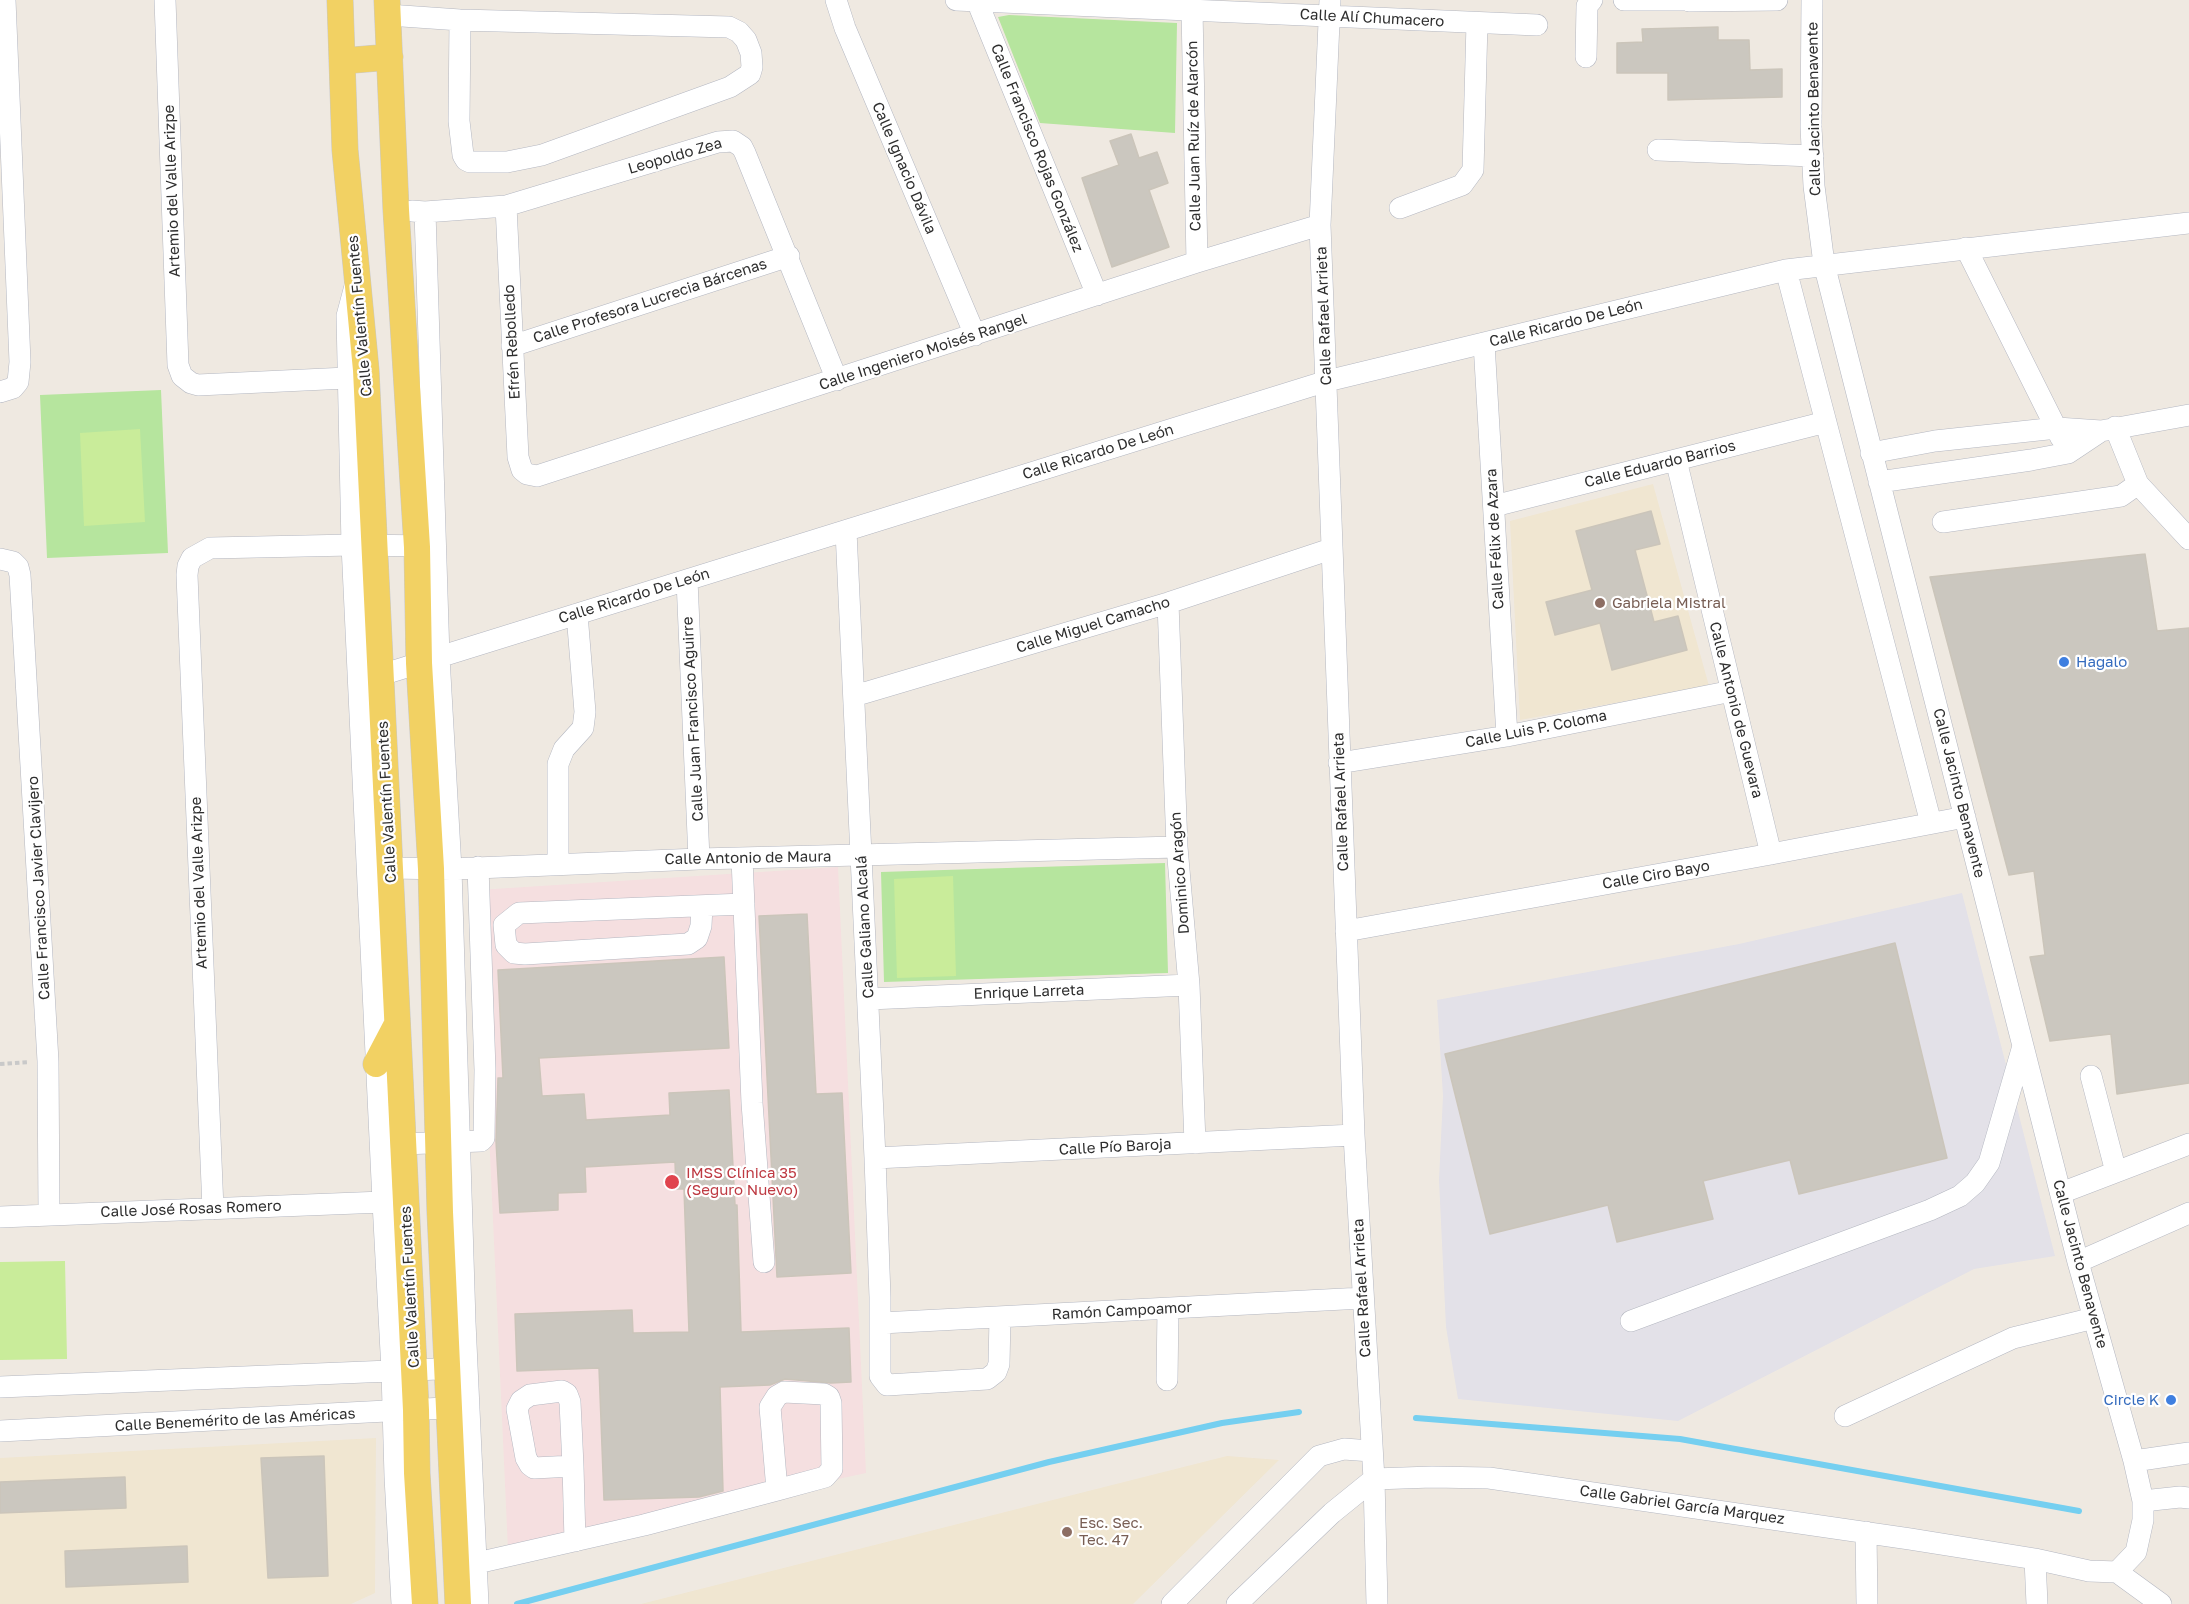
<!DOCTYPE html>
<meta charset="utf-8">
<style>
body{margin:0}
canvas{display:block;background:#efe9e1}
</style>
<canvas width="2189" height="1604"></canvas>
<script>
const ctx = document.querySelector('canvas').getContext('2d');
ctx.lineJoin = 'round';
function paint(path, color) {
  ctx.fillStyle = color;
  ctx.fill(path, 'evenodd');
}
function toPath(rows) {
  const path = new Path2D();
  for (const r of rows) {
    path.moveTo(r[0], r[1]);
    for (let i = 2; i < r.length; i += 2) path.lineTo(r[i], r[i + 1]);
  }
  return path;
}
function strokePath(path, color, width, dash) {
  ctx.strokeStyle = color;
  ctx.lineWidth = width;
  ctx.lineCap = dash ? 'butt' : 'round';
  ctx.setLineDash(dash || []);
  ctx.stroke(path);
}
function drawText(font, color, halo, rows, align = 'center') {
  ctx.font = font + ' "Golos Text",sans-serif';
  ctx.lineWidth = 4.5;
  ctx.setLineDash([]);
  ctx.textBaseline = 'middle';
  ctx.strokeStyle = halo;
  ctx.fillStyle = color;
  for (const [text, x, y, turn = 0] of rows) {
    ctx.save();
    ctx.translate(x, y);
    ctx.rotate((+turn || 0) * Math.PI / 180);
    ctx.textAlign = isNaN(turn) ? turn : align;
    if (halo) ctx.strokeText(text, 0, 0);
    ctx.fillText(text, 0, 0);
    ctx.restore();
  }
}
paint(toPath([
 [1962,893,2055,1256,1974,1269,1678,1421,1458,1399,1446,1327,1439,1180,1443,1096,1437,1000,1739,944]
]), '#e3e1e8');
paint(toPath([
 [1653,484,1709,686,1520,720,1510,521],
 [376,1438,375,1593,351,1604,0,1604,0,1458],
 [1227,1456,1279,1460,1133,1604,641,1604]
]), '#f0e6d1');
paint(toPath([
 [838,867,866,1473,508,1550,478,890]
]), '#f5dfe0');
paint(toPath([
 [1009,15,1177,23,1175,133,1040,123,998,17],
 [161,390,168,553,47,558,40,395],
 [1165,863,1168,973,884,982,881,872]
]), '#b6e59e');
paint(toPath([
 [140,429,145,522,84,526,80,433],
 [953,876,956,976,897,978,894,879],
 [65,1261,67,1359,0,1360,0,1262]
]), '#c9ec9a');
strokePath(toPath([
 [1416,1418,1680,1439,2079,1511],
 [517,1604,1049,1462,1222,1423,1299,1412]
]), '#75cff0', 6);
const building = toPath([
 [1718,27,1718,40,1749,40,1750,70,1782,69,1782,97,1668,100,1668,73,1617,73,1617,43,1643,42,1642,29,1718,27],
 [1131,134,1139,158,1157,152,1168,183,1149,190,1169,247,1112,267,1082,178,1119,165,1110,141,1131,134],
 [1651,511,1660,544,1635,550,1654,622,1678,616,1687,650,1612,670,1600,623,1555,635,1546,602,1592,590,1576,531,1651,511],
 [2145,554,2157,631,2189,628,2189,1083,2117,1094,2111,1034,2050,1041,2030,957,2045,955,2034,871,2009,875,1930,577,2145,554],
 [807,914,816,1094,842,1093,851,1273,777,1277,759,916,807,914],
 [1895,943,1947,1158,1799,1194,1790,1160,1703,1181,1713,1219,1617,1242,1608,1205,1490,1234,1445,1054,1895,943],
 [724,957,729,1048,539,1058,542,1096,584,1094,586,1120,670,1115,669,1093,729,1090,735,1205,737,1205,741,1332,849,1328,851,1382,831,1383,785,1379,770,1385,720,1387,723,1491,699,1497,604,1500,599,1368,517,1371,515,1314,632,1310,633,1333,689,1332,684,1189,676,1189,675,1162,585,1167,586,1192,558,1193,558,1210,500,1213,496,1141,498,1078,503,1078,498,970,724,957],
 [324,1456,328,1576,268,1578,261,1458,324,1456],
 [125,1477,126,1508,0,1513,0,1482,125,1477],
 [187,1546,188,1582,66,1587,65,1551,187,1546]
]);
paint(building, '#cbc7bf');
strokePath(building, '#cbc5ba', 1.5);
const minor = toPath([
 [165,0,178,365,182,376,191,383,198,385,347,378],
 [836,0,845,28,975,335],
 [956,0,1537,25],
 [1330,0,1320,225,1354,1135,1374,1479,1377,1604],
 [1624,0,1689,0],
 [1812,0,1811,127,1814,186,1824,264,2078,1262,2134,1461,2143,1501,2143,1520,2136,1552,2117,1572],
 [977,1,1097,295],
 [1689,1,1777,0],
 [1192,9,1197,262],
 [388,15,460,20,729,27,739,32,746,40,751,53,752,67,750,74,730,87,542,155,507,162,470,162,466,160,463,155,459,121,460,20],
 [1586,57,1587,6,1592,0],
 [1658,150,1813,156],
 [506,206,518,457,522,470,527,474,537,476,1197,262,1320,225],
 [1400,208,1462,185,1473,170,1477,23],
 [412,211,425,212,506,206,718,142,733,141,742,147,745,153,837,380],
 [425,212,439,657,451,869,465,1322,478,1604],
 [1966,248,2061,438],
 [1786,270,1931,823],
 [355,286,347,316,352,545,383,1202,392,1371,395,1477,402,1604],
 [1484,343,1507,736],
 [512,346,789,256],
 [0,392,13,388,18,382,20,362,5,0],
 [2115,427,2138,484,2189,539],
 [1871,453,1935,441,2057,428,2101,431,2189,415],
 [1676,460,1771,854],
 [1879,482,2031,460,2068,453,2101,431],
 [1494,506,1826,422],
 [1943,522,2121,496,2138,484],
 [846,531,875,1158,880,1297,880,1376,887,1385,987,1379,996,1372,999,1364,1000,1318],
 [0,559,13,562,18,567,20,575,48,1061,49,1215],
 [687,580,699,859],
 [1168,603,1177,847,1189,985,1195,1143],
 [381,675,1327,381,1786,270,2189,223],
 [854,696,1168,603,1331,549],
 [1339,763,1507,736,1732,691],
 [742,858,752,1103,764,1262],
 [558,864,558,764,564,749,583,728,585,712,577,614],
 [390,868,451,869,699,859,1177,847],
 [702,906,701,926,697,938,688,944,525,954,514,953,506,945,504,925,519,913,744,904],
 [1346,931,1771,854,1965,817],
 [869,999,1189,985],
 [2091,1076,2116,1172],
 [403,1144,481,1141,484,1138,485,1070,478,867],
 [875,1158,1354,1135],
 [2061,1193,2189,1144],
 [213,1209,187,575,188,566,192,558,210,548,352,545,433,546],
 [0,1217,383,1202],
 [2078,1262,2189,1213],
 [1631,1321,1930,1210,1960,1196,1975,1183,1989,1163,2023,1046],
 [881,1323,1363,1298],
 [1167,1380,1168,1309],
 [0,1387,463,1368],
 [1845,1416,2013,1338,2094,1318],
 [0,1431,464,1407],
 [2134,1461,2189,1453],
 [573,1466,534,1468,530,1465,526,1458,517,1409,521,1401,530,1395,562,1391,567,1394,570,1402,573,1466,575,1541],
 [2143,1501,2180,1497,2189,1498],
 [1866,1532,1867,1604],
 [2035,1559,2037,1604],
 [477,1563,644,1525,777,1490,825,1477,832,1469,831,1403,829,1397,824,1394,784,1392,777,1396,770,1407,777,1490],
 [1172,1604,1319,1456,1344,1449,1371,1451],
 [1237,1604,1332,1513,1374,1479,1432,1477,1489,1478,1910,1539,2035,1559,2089,1571,2117,1572,2161,1604]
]);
const major = toPath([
 [340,0,345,150,366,370,416,1410,417,1473,425,1604],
 [387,0,396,210,417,547,419,663,431,869,440,1212,458,1604],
 [342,61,390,57],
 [376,1064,397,1024]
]);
strokePath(minor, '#b4b7c1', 22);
strokePath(major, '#c9c9c9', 27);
strokePath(toPath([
 [0,1064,29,1062]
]), '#c9c9c9', 4, [4.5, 3]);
strokePath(minor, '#fff', 21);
strokePath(major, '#f2d163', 26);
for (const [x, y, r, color] of [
 [1600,603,6,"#8d6e63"],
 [2064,662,6,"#3f7fe0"],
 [672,1182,8,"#e0444e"],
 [2171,1400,6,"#3f7fe0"],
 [1067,1532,6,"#8d6e63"]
]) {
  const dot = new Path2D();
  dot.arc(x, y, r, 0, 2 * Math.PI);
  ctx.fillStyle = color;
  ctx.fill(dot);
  strokePath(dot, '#fff', 2);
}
drawText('15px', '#2e2e2e', '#fff', [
 ["Calle Alí Chumacero",1372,18,3],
 ["Calle Jacinto Benavente",1814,109,-91],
 ["Calle Juan Ruíz de Alarcón",1194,136,-91],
 ["Calle Francisco Rojas González",1037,148,68],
 ["Leopoldo Zea",675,156,-16],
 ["Calle Ignacio Dávila",904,168,67],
 ["Artemio del Valle Arizpe",172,191,-92],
 ["Calle Profesora Lucrecia Bárcenas",650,301,-18],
 ["Calle Valentín Fuentes",360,316,-95],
 ["Calle Rafael Arrieta",1324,316,-92],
 ["Calle Ricardo De León",1566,323,-14],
 ["Efrén Rebolledo",512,342,-93],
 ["Calle Ingeniero Moisés Rangel",923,352,-18],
 ["Calle Ricardo De León",1098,452,-17],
 ["Calle Eduardo Barrios",1660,464,-14],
 ["Calle Félix de Azara",1495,539,-93],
 ["Calle Ricardo De León",634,596,-17],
 ["Calle Miguel Camacho",1093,625,-17],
 ["Calle Antonio de Guevara",1736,710,76],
 ["Calle Juan Francisco Aguirre",693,719,-93],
 ["Calle Luis P. Coloma",1536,729,-11],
 ["Calle Jacinto Benavente",1959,793,76],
 ["Calle Valentín Fuentes",387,802,-93],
 ["Calle Rafael Arrieta",1341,802,-92],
 ["Calle Antonio de Maura",748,858,-1],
 ["Dominico Aragón",1180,873,-94],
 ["Calle Ciro Bayo",1656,875,-10],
 ["Artemio del Valle Arizpe",199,883,-92],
 ["Calle Francisco Javier Clavijero",39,888,-93],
 ["Calle Galiano Alcalá",865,927,-93],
 ["Enrique Larreta",1029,992,-2],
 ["Calle Pío Baroja",1115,1147,-3],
 ["Calle José Rosas Romero",191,1209,-2],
 ["Calle Jacinto Benavente",2080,1264,75],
 ["Calle Valentín Fuentes",410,1287,-93],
 ["Calle Rafael Arrieta",1362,1288,-93],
 ["Ramón Campoamor",1122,1311,-3],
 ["Calle Benemérito de las Américas",235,1420,-3],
 ["Calle Gabriel García Marquez",1682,1505,8]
]);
drawText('15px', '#785e54', '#fff', [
 ["Gabriela Mistral",1612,603],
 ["Esc. Sec.",1079,1523],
 ["Tec. 47",1079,1540]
], 'left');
drawText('15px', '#366cbe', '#fff', [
 ["Hagalo",2076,662],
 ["Circle K",2159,1400,"right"]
], 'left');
drawText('15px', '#be3a42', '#fff', [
 ["IMSS Clínica 35",686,1173],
 ["(Seguro Nuevo)",686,1190]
], 'left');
</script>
